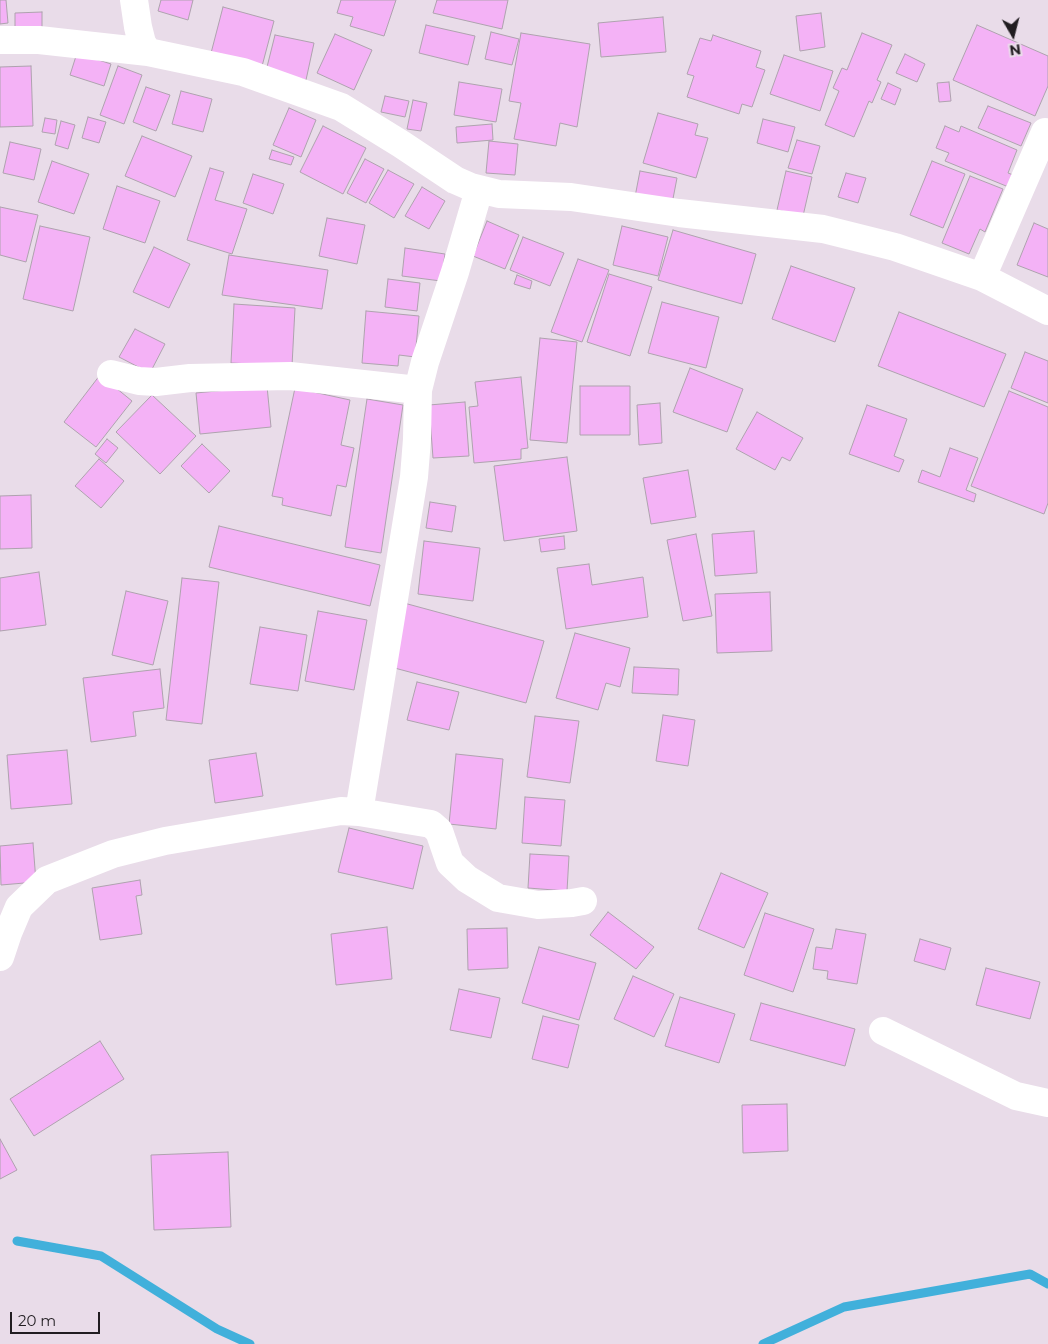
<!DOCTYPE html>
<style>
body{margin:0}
#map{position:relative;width:1048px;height:1344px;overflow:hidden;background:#e9dce9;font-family:Montserrat,sans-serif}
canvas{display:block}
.north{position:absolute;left:988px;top:10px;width:50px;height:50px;-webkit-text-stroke:4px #e9dce9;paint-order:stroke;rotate:172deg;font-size:14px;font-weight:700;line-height:20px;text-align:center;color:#211d21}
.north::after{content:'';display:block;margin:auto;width:18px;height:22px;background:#211d21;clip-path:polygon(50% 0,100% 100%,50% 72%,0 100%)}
.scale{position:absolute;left:10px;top:1312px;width:90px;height:22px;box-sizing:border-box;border:2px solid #211d21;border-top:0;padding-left:6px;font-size:15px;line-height:18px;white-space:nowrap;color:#211d21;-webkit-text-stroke:4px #e9dce9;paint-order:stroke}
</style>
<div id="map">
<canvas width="1048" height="1344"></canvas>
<div class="north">N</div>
<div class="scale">20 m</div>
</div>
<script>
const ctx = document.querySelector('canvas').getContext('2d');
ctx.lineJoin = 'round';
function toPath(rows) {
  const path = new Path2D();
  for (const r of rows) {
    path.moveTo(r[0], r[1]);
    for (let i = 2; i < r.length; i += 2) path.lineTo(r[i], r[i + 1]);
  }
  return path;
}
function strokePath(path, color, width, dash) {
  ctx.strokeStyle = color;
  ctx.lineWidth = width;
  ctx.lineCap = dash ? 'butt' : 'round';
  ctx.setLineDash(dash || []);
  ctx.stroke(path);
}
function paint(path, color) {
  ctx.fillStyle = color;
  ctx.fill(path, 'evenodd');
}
strokePath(toPath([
 [17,1241,101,1256,217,1329,250,1344],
 [763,1344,844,1307,1030,1274,1048,1284]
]), '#41b0db', 9);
const building = toPath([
 [0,0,6,0,8,23,0,24,0,0],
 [161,0,193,0,188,20,158,11,161,0],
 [341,0,396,0,384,36,350,26,353,17,337,13,341,0],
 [437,0,508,0,502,29,433,13,437,0],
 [223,7,274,21,261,70,210,57,223,7],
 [42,12,42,32,15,33,15,13,42,12],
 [821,13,825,47,800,51,796,16,821,13],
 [663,17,666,52,601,57,598,23,663,17],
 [426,25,475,36,468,65,419,53,426,25],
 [977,25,1048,56,1048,86,1035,116,953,80,977,25],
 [491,32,519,39,512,65,485,59,491,32],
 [521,33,590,44,577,127,560,123,556,146,514,139,521,103,509,101,521,33],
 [862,33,892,45,877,80,881,82,872,103,869,101,854,137,825,125,839,91,833,88,842,68,847,70,862,33],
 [335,34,372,50,354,90,317,73,335,34],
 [275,35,314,43,306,80,266,71,275,35],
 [713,35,761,51,756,67,765,70,752,107,742,104,739,114,687,97,694,76,687,74,700,38,711,41,713,35],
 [77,53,111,64,104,86,70,75,77,53],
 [905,54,925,64,917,82,896,73,905,54],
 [784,55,833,71,820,111,770,94,784,55],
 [31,66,33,126,0,127,0,67,31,66],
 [118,66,142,75,124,124,100,115,118,66],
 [459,82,502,89,496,122,454,115,459,82],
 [949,82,951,101,939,102,937,83,949,82],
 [888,83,901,89,895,105,881,99,888,83],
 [146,87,170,95,156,131,133,122,146,87],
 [181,91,212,99,203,132,172,124,181,91],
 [385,96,409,101,405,117,381,112,385,96],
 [413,100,427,103,421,131,407,129,413,100],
 [988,106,1031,123,1021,146,978,128,988,106],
 [289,108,316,120,301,157,273,145,289,108],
 [658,113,698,124,695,135,708,138,696,178,643,163,658,113],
 [88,117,106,122,99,143,82,138,88,117],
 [45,118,57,120,55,134,42,132,45,118],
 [763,119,795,127,788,152,757,143,763,119],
 [61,121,75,125,68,149,55,145,61,121],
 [492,124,493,140,457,143,456,127,492,124],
 [323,126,366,148,343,194,300,172,323,126],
 [945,126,959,132,961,126,1017,150,1008,173,1016,176,1011,188,945,161,949,153,936,148,945,126],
 [142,136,192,156,175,197,125,176,142,136],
 [797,140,820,146,812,174,788,168,797,140],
 [489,141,518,144,515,175,486,173,489,141],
 [10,142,41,149,34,180,3,173,10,142],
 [272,150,294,157,291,165,269,159,272,150],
 [365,159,384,169,366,203,347,193,365,159],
 [52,161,89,174,74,214,38,202,52,161],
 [932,161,965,174,943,228,910,215,932,161],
 [210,168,224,172,215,200,247,209,232,254,187,240,210,168],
 [388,170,414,184,394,218,369,203,388,170],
 [640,171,677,178,671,209,634,202,640,171],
 [786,171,812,177,803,216,777,210,786,171],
 [846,173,866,178,858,203,838,197,846,173],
 [253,174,284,184,273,214,243,203,253,174],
 [970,176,1003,189,985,232,980,229,969,254,942,243,970,176],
 [117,186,160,201,145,243,103,229,117,186],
 [422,187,445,201,429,229,405,216,422,187],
 [0,207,38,215,26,262,0,255,0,207],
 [327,218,365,225,357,264,319,256,327,218],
 [487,221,519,235,505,269,473,256,487,221],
 [1034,223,1048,229,1048,277,1017,265,1034,223],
 [40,226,90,237,73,311,23,299,40,226],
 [622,226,668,237,658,276,613,265,622,226],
 [673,230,756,254,742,304,658,280,673,230],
 [523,237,564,253,550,286,510,270,523,237],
 [154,247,190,264,169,308,133,292,154,247],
 [405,248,445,254,441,281,402,276,405,248],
 [229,255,328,270,322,309,222,295,229,255],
 [578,259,609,270,582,342,551,332,578,259],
 [791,266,855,288,835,342,772,319,791,266],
 [609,274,652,287,630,356,587,342,609,274],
 [517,275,532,281,530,289,514,284,517,275],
 [388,279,420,283,417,311,385,307,388,279],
 [662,302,719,317,706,368,648,353,662,302],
 [234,304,295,308,292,366,231,363,234,304],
 [366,311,419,316,415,357,399,355,398,366,362,363,366,311],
 [899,312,1006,354,984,407,878,366,899,312],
 [135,329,165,344,150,373,119,357,135,329],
 [540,338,577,342,567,443,530,440,540,338],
 [1025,352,1048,361,1048,403,1011,388,1025,352],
 [690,368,743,389,727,432,673,412,690,368],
 [100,375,132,401,96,447,64,422,100,375],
 [521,377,528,448,521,449,521,459,474,463,469,407,478,406,475,382,521,377],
 [267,386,271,427,200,434,196,393,267,386],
 [580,386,630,386,630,435,580,435,580,386],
 [295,388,350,400,341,445,354,448,346,487,337,485,331,516,282,505,283,498,272,496,295,388],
 [1009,391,1048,407,1048,503,1044,514,971,486,1009,391],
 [152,395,196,436,160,474,116,432,152,395],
 [367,399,403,405,381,553,345,547,367,399],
 [465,402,469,456,433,458,429,405,465,402],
 [660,403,662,443,639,445,637,405,660,403],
 [867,405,907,419,894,456,904,460,899,472,849,454,867,405],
 [757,412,803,438,790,461,782,457,775,470,736,449,757,412],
 [107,439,118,448,106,463,95,454,107,439],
 [202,444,230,471,209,493,181,466,202,444],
 [950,448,978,458,966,490,976,494,974,502,918,482,922,470,940,477,950,448],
 [567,457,577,531,504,541,494,466,567,457],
 [99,459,124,481,101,508,75,486,99,459],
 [688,470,696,517,651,524,643,478,688,470],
 [31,495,32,548,0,549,0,496,31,495],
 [430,502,456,506,452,532,426,528,430,502],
 [219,526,380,565,370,606,209,567,219,526],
 [754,531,757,573,715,576,712,534,754,531],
 [696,534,712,616,683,621,667,540,696,534],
 [564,536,565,549,541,552,539,539,564,536],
 [424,541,480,548,473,601,418,594,424,541],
 [589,564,592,585,643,577,648,617,566,629,557,568,589,564],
 [39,572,46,625,0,631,0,578,39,572],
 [182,578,219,582,202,724,166,720,182,578],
 [126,591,168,601,153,665,112,655,126,591],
 [770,592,772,651,717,653,715,594,770,592],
 [404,603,544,641,526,703,387,666,404,603],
 [318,611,367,620,354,690,305,681,318,611],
 [260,627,307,635,298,691,250,684,260,627],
 [575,633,630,648,620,687,606,683,598,710,556,698,575,633],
 [634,667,679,669,678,695,632,693,634,667],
 [160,669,164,708,133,712,136,736,91,742,83,678,160,669],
 [417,682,459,692,449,730,407,720,417,682],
 [663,715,695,720,688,766,656,761,663,715],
 [535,716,579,721,570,783,527,777,535,716],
 [67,750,72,804,11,809,7,755,67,750],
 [256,753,263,796,215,803,209,760,256,753],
 [456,754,503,759,496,829,449,824,456,754],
 [525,797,565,800,561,846,522,843,525,797],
 [349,828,423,846,413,889,338,872,349,828],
 [33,843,36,882,1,885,0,846,33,843],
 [530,854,569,856,567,891,528,888,530,854],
 [721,873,768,893,744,948,698,929,721,873],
 [140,880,142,895,136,896,142,934,100,940,92,888,140,880],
 [608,912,654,947,636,969,590,935,608,912],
 [765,913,814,929,793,992,744,975,765,913],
 [387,927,392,979,336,985,331,934,387,927],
 [507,928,508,968,468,970,467,929,507,928],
 [836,929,866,934,857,984,827,979,828,971,813,969,816,947,832,949,836,929],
 [920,939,951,948,945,970,914,961,920,939],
 [539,947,596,963,579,1020,522,1003,539,947],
 [986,968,1040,982,1030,1019,976,1005,986,968],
 [633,976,674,994,654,1037,614,1019,633,976],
 [459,989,500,998,491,1038,450,1030,459,989],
 [680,997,735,1014,719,1063,665,1046,680,997],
 [761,1003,855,1029,845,1066,750,1040,761,1003],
 [543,1016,579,1025,568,1068,532,1059,543,1016],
 [100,1041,124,1079,34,1136,10,1099,100,1041],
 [787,1104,788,1151,743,1153,742,1105,787,1104],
 [0,1139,17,1170,0,1179,0,1139],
 [228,1152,231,1227,154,1230,151,1155,228,1152]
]);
paint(building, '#f4b2f6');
strokePath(building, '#aea2ae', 1);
strokePath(toPath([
 [134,0,138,27,142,43,148,52],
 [0,40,39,40,148,52,243,72,341,107,401,144,455,180,471,187,499,194,571,197,679,213,823,229,895,247,982,277,1048,311],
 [982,277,1045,132],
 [111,374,139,381,156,382,190,378,290,376,418,390],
 [359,812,414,477,417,439,418,390,425,362,455,272,479,190],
 [0,957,8,933,19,907,47,880,113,854,165,841,341,811,359,812,431,824,439,831,450,863,467,879,498,898,538,905,572,903,583,901],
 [883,1031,1016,1096,1048,1103]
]), '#fff', 28);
</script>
